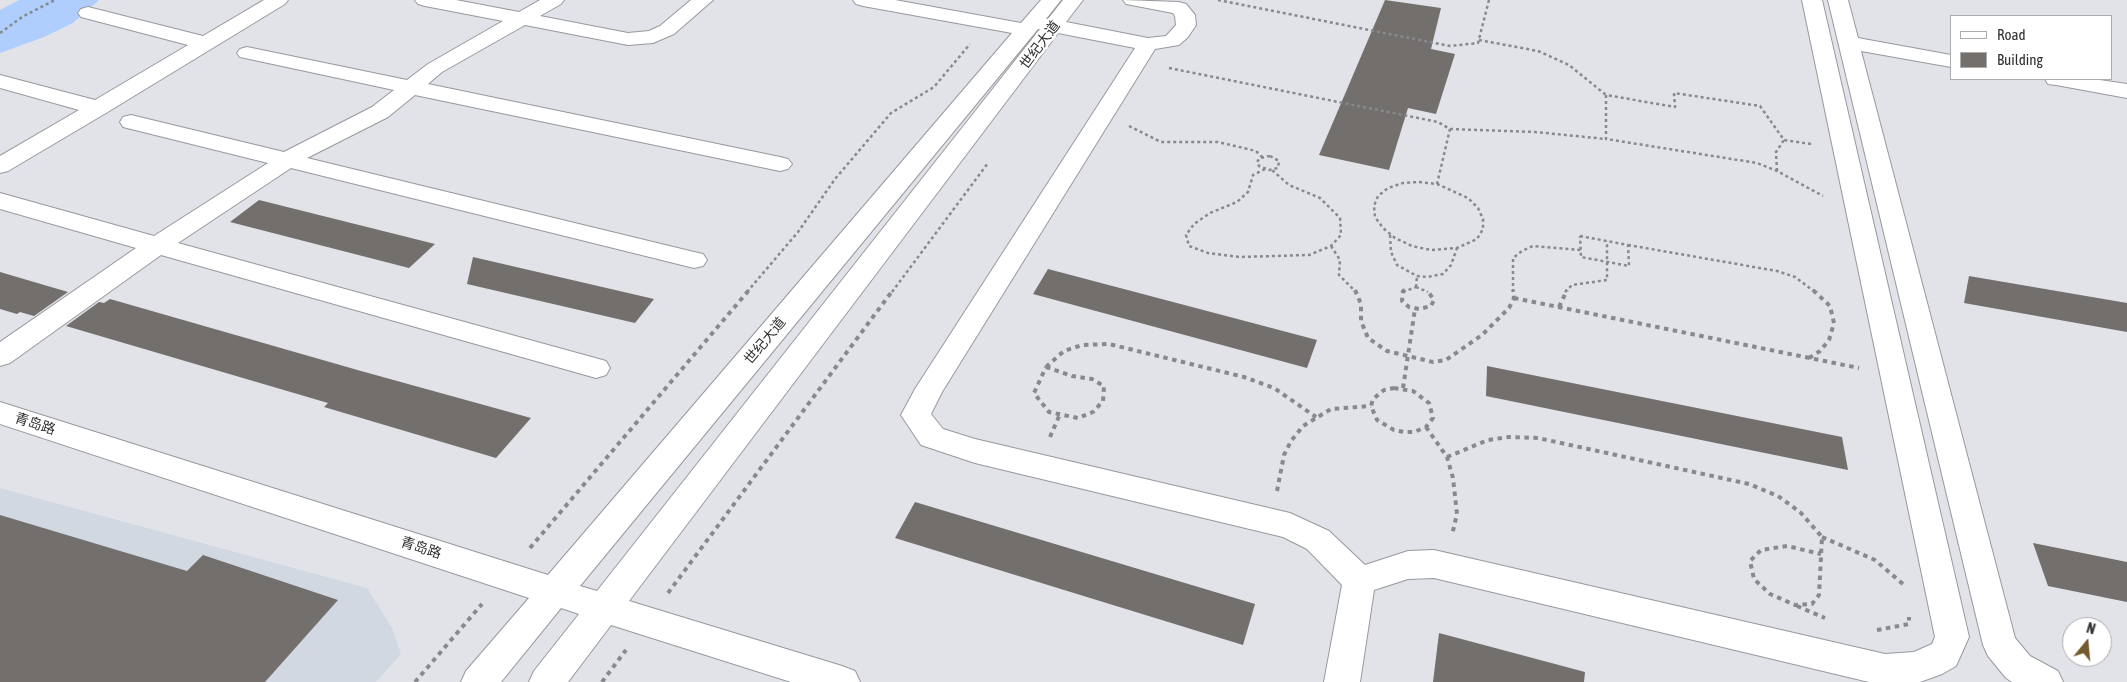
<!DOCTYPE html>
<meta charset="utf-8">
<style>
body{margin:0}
#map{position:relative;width:2127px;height:682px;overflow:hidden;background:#e1e3e8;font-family:"Asap Condensed",sans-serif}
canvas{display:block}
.legend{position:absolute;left:1950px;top:15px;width:162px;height:65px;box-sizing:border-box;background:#fff;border:1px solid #acacad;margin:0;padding:6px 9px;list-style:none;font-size:15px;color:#2f3032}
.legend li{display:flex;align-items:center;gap:10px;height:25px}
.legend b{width:25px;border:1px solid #acacad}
.north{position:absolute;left:2062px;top:617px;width:50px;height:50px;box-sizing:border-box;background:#fff;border:1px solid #acacad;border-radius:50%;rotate:17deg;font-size:14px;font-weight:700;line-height:20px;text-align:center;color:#2f3032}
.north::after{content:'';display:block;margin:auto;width:18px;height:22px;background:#745a2c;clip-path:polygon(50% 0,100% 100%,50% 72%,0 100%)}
</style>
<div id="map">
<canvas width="2127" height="682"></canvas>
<ul class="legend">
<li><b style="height:6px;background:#fff"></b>Road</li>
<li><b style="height:14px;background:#726f6c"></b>Building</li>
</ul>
<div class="north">N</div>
</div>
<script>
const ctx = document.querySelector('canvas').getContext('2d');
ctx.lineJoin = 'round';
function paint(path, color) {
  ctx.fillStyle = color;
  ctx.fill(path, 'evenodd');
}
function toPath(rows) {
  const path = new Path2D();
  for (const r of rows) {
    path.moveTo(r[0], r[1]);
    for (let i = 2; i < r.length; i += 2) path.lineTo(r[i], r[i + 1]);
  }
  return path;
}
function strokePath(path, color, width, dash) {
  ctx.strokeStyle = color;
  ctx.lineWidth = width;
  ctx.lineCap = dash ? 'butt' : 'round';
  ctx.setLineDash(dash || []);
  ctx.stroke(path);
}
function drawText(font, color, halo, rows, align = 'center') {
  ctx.font = font + ' "Asap Condensed","Noto Sans SC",sans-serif';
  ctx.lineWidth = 5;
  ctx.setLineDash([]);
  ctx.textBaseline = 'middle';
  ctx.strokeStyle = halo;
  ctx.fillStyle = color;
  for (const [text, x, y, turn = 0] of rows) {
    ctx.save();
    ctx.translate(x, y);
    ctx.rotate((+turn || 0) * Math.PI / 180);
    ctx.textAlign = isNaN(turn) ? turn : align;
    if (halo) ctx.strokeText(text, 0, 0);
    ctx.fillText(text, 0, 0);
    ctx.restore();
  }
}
paint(toPath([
 [0,488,367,588,392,628,401,654,376,682,0,682]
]), '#d1d8e2');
paint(toPath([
 [19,0,99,0,73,23,44,37,0,53,0,10]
]), '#afcefe');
paint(toPath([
 [1385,0,1441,8,1431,49,1455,54,1436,114,1408,108,1389,170,1319,155],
 [259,200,435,244,409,268,230,222],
 [473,257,654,299,635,323,467,284],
 [1048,269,1317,340,1307,368,1033,294],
 [0,272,68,292,34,316,20,312,17,314,0,309],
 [1969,276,2127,303,2127,332,1964,303],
 [110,299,361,371,531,418,496,458,324,407,328,403,66,326,99,302,104,303],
 [1487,366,1842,437,1848,470,1486,396],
 [915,502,1255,604,1243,645,895,538],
 [0,515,187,571,203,555,338,600,265,682,0,682],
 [2033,543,2127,562,2127,602,2048,586],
 [1439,633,1585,672,1584,682,1433,682]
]), '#726f6c');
const minor = toPath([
 [264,0,288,0,285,4,106,113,8,171,0,173,0,156,79,110,0,88,0,75,95,100,188,45,81,17,78,13,81,9,88,7,203,36,264,0],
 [415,0,456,0,519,12,540,0,564,0,561,4,540,16,628,33,649,31,660,26,691,0,713,0,674,34,653,43,628,45,525,25,442,72,428,84,780,157,788,159,792,164,788,169,780,171,415,95,388,117,307,158,694,252,703,254,707,260,703,266,694,268,291,168,178,243,606,361,610,368,606,375,596,378,161,255,10,363,0,366,0,342,136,248,0,209,0,193,154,236,268,163,123,127,120,122,123,117,131,115,284,152,372,107,394,90,240,57,237,53,240,49,247,47,407,80,428,64,503,21,425,6,418,4,415,0],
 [853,0,895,0,1021,23,1041,0,1061,0,1046,19,1048,19,1063,0,1083,0,1066,22,1148,38,1166,36,1176,25,1175,16,1173,13,1126,4,1123,0,1179,2,1186,4,1195,15,1196,25,1188,37,1179,45,1155,49,942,392,931,414,943,429,975,439,1290,513,1329,531,1365,565,1408,551,1434,550,1885,654,1914,652,1932,644,1935,637,1802,0,1822,0,1969,637,1956,666,1942,674,1920,682,1869,682,1434,578,1408,579,1374,590,1360,682,1324,682,1342,585,1307,549,1283,537,975,463,921,445,901,415,915,389,1135,48,1058,33,629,601,842,666,855,671,860,682,791,682,611,625,568,682,529,682,534,671,579,614,561,608,501,682,461,682,466,671,529,598,0,424,0,402,548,575,1012,33,863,6,856,4,853,0],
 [1038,29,1040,29,597,591,580,586,1038,29],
 [1828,0,1848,0,1858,38,1951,55,1951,67,1861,51,2015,638,2030,656,2058,671,2063,682,2012,682,2006,678,1988,656,1983,645,1828,0],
 [2045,79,2093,79,2127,84,2127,98,2056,85,2048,84,2045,79]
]);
strokePath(minor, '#96999d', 2);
strokePath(toPath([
 [1218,0,1450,46,1478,43,1489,0],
 [0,33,22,17,55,0],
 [1479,40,1538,51,1569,65,1606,95],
 [1169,68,1438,122,1450,129,1437,184],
 [1129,126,1161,142,1218,142,1256,151,1262,157],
 [1450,129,1535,132,1606,139],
 [1811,144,1784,140,1760,106,1674,93,1675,107,1606,95,1606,139,1757,163,1777,171,1823,196],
 [1270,156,1279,161,1278,168,1269,170,1259,166,1257,162,1260,158,1270,156],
 [1265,169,1253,175,1248,192,1237,202,1210,213,1194,224,1186,235,1189,246,1208,253,1239,257,1309,255,1331,246,1341,235,1340,218,1320,198,1289,185,1272,170],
 [1777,171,1776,152,1784,140],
 [1419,182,1437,184,1468,198,1478,208,1483,219,1483,229,1477,239,1457,248,1431,250,1412,246,1395,238,1383,228,1375,217,1374,206,1378,196,1388,188,1403,183,1419,182],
 [1390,235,1391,252,1397,265,1417,276,1427,277,1443,274,1451,265,1457,248],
 [1580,236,1628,245,1629,266,1581,257,1580,236],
 [1628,245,1777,271,1795,277,1815,292],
 [1331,246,1340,260,1339,275,1356,292],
 [1416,287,1428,292],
 [1416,287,1417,276],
 [747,292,798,232,835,179,891,113,934,87,970,44],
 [892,292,988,163],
 [1403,292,1416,287],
 [1513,292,1513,258,1522,251,1533,246,1581,250],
 [1565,292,1572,285,1607,280,1607,241]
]), '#88898d', 2.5, [3, 3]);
strokePath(toPath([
 [1355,290,1361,304,1361,321,1368,338,1387,351,1433,362,1446,360,1482,335,1509,308,1514,298,1513,290],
 [1405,290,1403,291,1402,301,1409,307,1419,309,1431,306,1434,300,1427,290],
 [1514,298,1859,368],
 [1559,307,1567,290],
 [1809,358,1820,351,1829,340,1834,323,1830,306,1813,290],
 [1046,367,1072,376,1092,379,1104,386,1103,401,1093,412,1078,418,1049,412,1034,393,1046,367],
 [1046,367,1064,351,1082,345,1109,344,1244,377,1274,388,1316,417],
 [1394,388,1413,391,1429,403,1433,418,1426,427,1414,432,1404,432,1394,430,1377,420,1371,406,1373,399,1384,390,1394,388],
 [1403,388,1415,309],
 [1426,427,1447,457,1453,478,1457,514,1452,535],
 [1050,437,1060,414],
 [1447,457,1488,440,1509,437,1538,438,1749,484,1778,496,1800,512,1822,537,1819,595,1812,604,1795,605,1770,594,1754,579,1750,561,1761,550,1787,546,1821,554],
 [1277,491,1284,455,1291,441,1303,426,1331,409,1371,406],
 [1822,537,1875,560,1903,584],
 [530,548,749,290],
 [668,593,893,290],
 [1797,606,1825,618],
 [1877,630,1909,624,1909,617],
 [415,682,482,604],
 [602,682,626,650]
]), '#88898d', 4, [4.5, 4.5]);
paint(minor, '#fff');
drawText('14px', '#2f3032', '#fff', [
 ["世纪大道",1040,45,-53],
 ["世纪大道",765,341,-50],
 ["青岛路",35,424,18],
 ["青岛路",421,548,18]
]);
</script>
